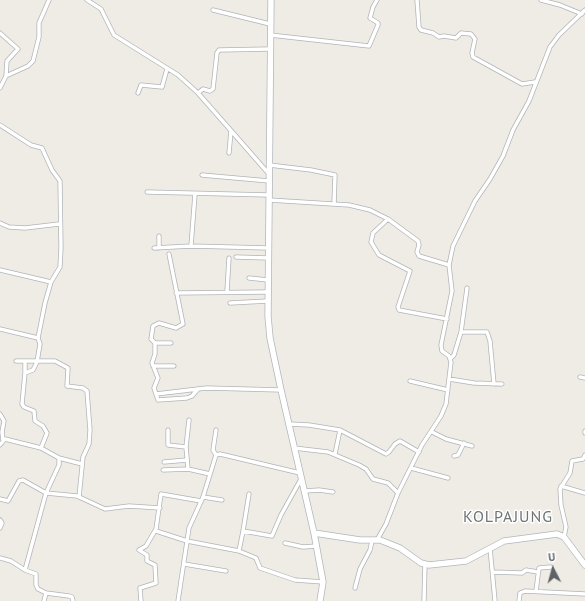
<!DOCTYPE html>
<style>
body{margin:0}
#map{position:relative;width:585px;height:601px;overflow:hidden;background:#efece6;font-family:"PT Sans",sans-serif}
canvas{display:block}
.north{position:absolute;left:533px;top:549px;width:40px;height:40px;-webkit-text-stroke:3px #fff;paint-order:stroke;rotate:354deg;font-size:11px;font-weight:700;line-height:16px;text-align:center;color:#5e6265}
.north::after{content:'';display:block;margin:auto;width:14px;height:18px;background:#5e6265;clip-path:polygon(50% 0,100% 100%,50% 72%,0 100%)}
</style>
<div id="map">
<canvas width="585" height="601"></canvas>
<div class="north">U</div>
</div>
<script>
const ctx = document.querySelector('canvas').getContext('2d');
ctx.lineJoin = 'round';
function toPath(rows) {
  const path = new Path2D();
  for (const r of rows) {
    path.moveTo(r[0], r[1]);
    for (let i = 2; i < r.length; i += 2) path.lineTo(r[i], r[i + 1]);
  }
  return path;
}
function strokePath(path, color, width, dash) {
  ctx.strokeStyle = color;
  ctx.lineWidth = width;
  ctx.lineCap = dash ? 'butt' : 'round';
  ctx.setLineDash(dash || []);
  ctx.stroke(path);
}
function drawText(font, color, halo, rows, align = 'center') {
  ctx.font = font + ' "PT Sans",sans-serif';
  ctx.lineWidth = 3;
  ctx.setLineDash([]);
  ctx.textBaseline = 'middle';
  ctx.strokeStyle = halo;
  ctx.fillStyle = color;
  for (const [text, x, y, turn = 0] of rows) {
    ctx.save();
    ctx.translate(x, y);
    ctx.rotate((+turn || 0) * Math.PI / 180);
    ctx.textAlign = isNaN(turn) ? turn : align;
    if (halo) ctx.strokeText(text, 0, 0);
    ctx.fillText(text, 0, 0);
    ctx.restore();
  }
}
const street = toPath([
 [87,0,101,9,114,35,178,75,198,93,269,174],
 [417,0,419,27,421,30,433,33,439,37,444,36,456,38,461,33,471,34,475,39,472,53,473,57,522,84,535,82],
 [541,0,560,5,582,14],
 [213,10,270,24],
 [0,33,18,49,7,61,6,76],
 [270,35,369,46,378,25,378,23,370,18,373,7,377,0],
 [0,88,6,76,28,66,33,61,39,37,39,23,49,0],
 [138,93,141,85,162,87,167,69],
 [198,93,203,89,210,91,213,89,217,53,219,50,270,49],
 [0,125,31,145,42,148,52,170,60,181,61,248,60,267,51,282,45,303,38,338,40,344,37,362,33,370,25,373,22,404,24,407,34,411,35,421,43,426,47,433,41,448,5,439,0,445],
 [229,153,231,131],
 [269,165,311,170,335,175,334,204],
 [202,175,269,181],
 [147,192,269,195],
 [269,200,349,205,370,210,388,219,418,241,419,245,417,252,419,256,449,265],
 [388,219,373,233,371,242,379,255,410,271,398,307,399,310,447,319],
 [0,223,9,227,25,228,59,224],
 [159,236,159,248],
 [191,246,195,194],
 [154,248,191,246,268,248],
 [169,254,183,324,176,328,159,323,153,326,151,339,155,343,155,354,152,363,158,378,154,388,158,400,187,398,192,396,198,389,207,388,281,390],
 [236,257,268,258],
 [0,270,51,282],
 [249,278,268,280],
 [227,291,229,258],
 [176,293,268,292],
 [230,303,268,301],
 [0,329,38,338],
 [461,332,487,332,490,341,494,384],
 [155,343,171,343],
 [450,359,454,355,461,332,467,288],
 [16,361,55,361,68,368,67,386,83,388,87,391,90,430,89,444,83,457,79,497],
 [153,366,174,366],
 [25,373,25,361],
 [580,377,585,378],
 [449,379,474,383,502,384],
 [410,381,448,390],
 [156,394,198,389],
 [0,414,4,421,2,432,3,440],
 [289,424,309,425,340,430,386,454,389,452,395,444,400,441,419,452],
 [168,430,168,445,186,447],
 [216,430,213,450,216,455],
 [585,431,585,433],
 [432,432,446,439,472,446],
 [294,448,328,452,359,465,366,469,373,479,388,483,398,493],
 [335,454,340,430],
 [454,456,458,455,464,443],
 [59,458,82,464],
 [164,462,187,460],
 [411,468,448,478],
 [188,469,186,447,189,420],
 [163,470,188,469,210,474],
 [561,486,585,493],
 [305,491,319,490,333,492],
 [203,497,222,500],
 [0,499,8,501,19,481,23,480,46,493,77,496,105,509,129,506,160,508],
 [0,520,2,523,0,528],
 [156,531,187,541,239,551,256,558,260,568,295,580,323,582],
 [243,531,249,494],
 [564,537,566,527,561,505,560,489,570,473,572,461,583,459,585,455],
 [377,540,386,524,398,493,422,445,441,416,446,404,451,362,449,356,442,351,441,345,452,291,449,265,453,246,475,201,490,179,503,156,513,130,529,101,550,47,559,35,585,10],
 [285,543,303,547,317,546],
 [490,548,495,601],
 [239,551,243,531,272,536,281,515,301,479],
 [0,558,11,561,25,570,36,574,36,585,38,589,46,593,69,596,72,597,73,601],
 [184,564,226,571],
 [25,570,46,493,59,465,59,458,41,448],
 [493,572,522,573,526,570,538,572],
 [355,588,360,569,370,550,372,541],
 [536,591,539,568,551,567],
 [44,601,46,593],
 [141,601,140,588,156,583,155,565,147,561,147,555,139,550,146,546,156,529,161,494,201,501],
 [178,601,189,528,203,497,216,455,220,454,300,473],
 [424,601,425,564],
 [519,601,520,593,525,591,585,594]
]);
const secondary = toPath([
 [271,0,268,316,270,338,281,390,314,533,323,582,320,601],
 [314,533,360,540,380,540,400,548,421,563,429,565,466,561,504,541,557,534,564,537,585,565]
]);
strokePath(street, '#b1b4b7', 5);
strokePath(secondary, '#b2b6ba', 7);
strokePath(street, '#fff', 3.5);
strokePath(secondary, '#fff', 5.5);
ctx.letterSpacing = '1px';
drawText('16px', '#6f7477', '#fff', [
 ["KOLPAJUNG",508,517]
]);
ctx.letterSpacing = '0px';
</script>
